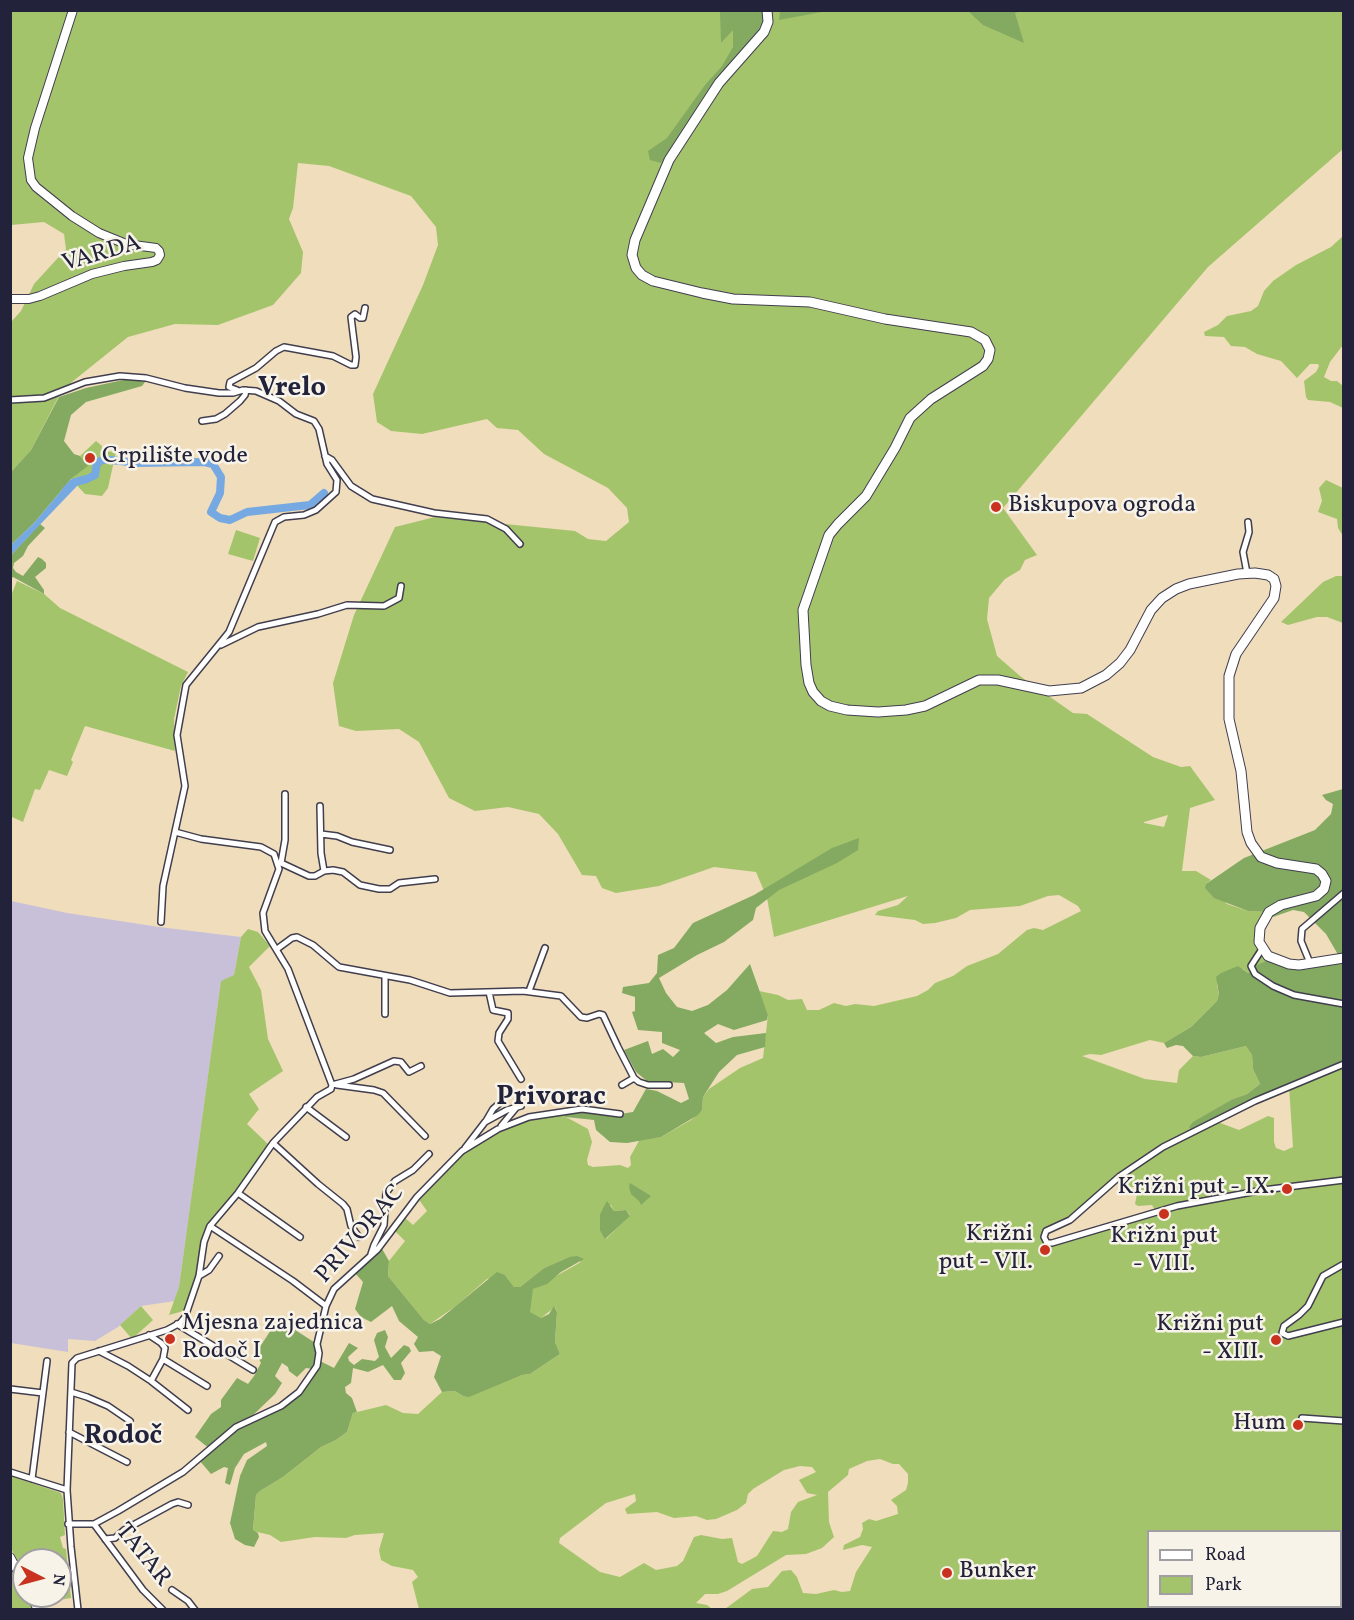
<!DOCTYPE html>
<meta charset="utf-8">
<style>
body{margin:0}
#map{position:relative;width:1354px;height:1620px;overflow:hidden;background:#f0ddbc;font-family:Vollkorn,serif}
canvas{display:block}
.frame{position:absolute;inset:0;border:12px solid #22223b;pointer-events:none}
.legend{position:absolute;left:1147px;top:1530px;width:195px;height:78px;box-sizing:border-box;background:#f7f3e8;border:2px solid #a29fa3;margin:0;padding:8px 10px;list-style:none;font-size:18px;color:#22223b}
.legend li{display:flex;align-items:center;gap:12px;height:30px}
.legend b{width:30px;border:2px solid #a29fa3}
.north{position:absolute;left:12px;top:1548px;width:60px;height:60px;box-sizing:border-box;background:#f7f3e8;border:2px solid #a29fa3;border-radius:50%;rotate:96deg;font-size:16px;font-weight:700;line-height:24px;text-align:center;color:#22223b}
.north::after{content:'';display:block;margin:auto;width:21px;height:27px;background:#c8321e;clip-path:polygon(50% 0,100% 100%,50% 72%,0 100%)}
</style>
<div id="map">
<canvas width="1354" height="1620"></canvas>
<div class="frame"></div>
<ul class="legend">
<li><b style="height:8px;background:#fff"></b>Road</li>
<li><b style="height:16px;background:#a4c46c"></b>Park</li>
</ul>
<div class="north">N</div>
</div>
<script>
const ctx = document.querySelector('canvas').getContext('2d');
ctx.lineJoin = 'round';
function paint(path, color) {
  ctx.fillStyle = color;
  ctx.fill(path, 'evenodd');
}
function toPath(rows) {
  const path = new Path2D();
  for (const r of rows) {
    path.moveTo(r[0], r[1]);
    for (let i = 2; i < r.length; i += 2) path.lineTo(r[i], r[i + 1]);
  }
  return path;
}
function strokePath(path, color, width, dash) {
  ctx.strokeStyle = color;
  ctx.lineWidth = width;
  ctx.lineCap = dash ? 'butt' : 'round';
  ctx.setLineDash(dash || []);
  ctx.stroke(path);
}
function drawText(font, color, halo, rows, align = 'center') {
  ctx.font = font + ' Vollkorn,serif';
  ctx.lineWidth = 5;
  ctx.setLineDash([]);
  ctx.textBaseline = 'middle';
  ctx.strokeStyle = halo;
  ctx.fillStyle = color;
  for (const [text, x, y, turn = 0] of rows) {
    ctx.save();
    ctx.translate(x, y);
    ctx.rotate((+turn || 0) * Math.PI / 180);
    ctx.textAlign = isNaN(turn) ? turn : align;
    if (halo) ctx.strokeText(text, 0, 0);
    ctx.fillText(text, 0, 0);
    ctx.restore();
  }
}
paint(toPath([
 [11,901,67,913,159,927,241,937,234,975,221,982,179,1287,175,1301,141,1306,118,1327,95,1341,68,1339,68,1352,11,1343]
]), '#c8bfd8');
paint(toPath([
 [11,11,1343,11,1343,149,1208,267,1003,508,1037,555,1025,560,1020,570,1005,579,989,598,987,619,997,656,1020,676,1073,713,1087,714,1153,757,1181,767,1190,766,1215,800,1190,808,1182,871,1196,871,1211,880,1206,884,1227,904,1248,911,1267,912,1259,933,1272,959,1252,967,1253,971,1248,973,1243,969,1221,973,1217,985,1219,994,1217,1001,1191,1027,1164,1043,1150,1040,1101,1055,1090,1054,1082,1056,1145,1079,1177,1083,1179,1070,1193,1056,1201,1057,1246,1046,1252,1055,1253,1069,1260,1084,1247,1094,1233,1099,1215,1121,1239,1130,1268,1116,1274,1118,1274,1142,1276,1148,1284,1151,1293,1147,1289,1086,1343,1064,1343,1609,725,1609,752,1589,768,1587,782,1571,791,1570,797,1577,803,1593,816,1594,834,1590,842,1592,850,1591,856,1572,872,1547,862,1545,843,1550,844,1545,860,1537,863,1529,862,1523,869,1519,876,1521,898,1514,897,1506,891,1500,906,1490,908,1483,908,1474,899,1464,893,1464,880,1459,867,1461,849,1469,848,1475,828,1492,829,1522,834,1537,822,1548,806,1554,786,1555,727,1591,718,1594,705,1594,696,1603,707,1605,712,1609,419,1609,412,1582,418,1577,413,1570,392,1566,381,1560,379,1550,384,1533,355,1535,346,1538,315,1537,281,1542,270,1535,253,1531,256,1495,260,1491,283,1477,321,1447,336,1440,347,1432,353,1413,386,1405,403,1413,418,1414,442,1392,455,1391,463,1396,480,1391,522,1375,530,1374,560,1354,555,1342,557,1312,555,1307,541,1318,529,1312,529,1304,533,1289,581,1262,569,1257,544,1268,520,1287,514,1287,505,1275,487,1279,456,1306,430,1324,424,1320,388,1276,389,1261,405,1241,394,1230,403,1216,413,1225,427,1211,417,1197,455,1157,508,1124,557,1112,588,1129,592,1142,587,1160,588,1165,593,1167,620,1165,628,1168,631,1165,630,1157,640,1139,661,1137,691,1120,702,1110,703,1097,709,1089,740,1068,763,1058,768,1015,759,991,778,995,788,1000,802,999,807,1010,819,1010,834,1003,846,1006,855,1004,874,1006,917,996,928,990,935,983,953,976,967,966,998,954,1027,930,1034,928,1043,930,1081,911,1078,906,1059,895,1048,896,1020,906,970,910,956,918,935,923,923,924,915,920,875,915,878,911,898,905,908,896,774,937,767,898,756,872,714,867,659,886,616,893,602,888,596,876,582,875,558,834,539,814,508,807,475,811,449,798,419,742,399,729,356,731,339,726,333,683,354,615,395,527,435,517,575,531,588,539,606,541,629,522,627,508,608,488,544,454,518,430,497,428,487,419,422,434,391,431,377,422,373,394,423,285,438,245,436,227,411,196,329,166,298,163,293,208,289,219,303,252,301,273,273,305,218,325,175,324,128,337,62,390,31,450,11,472,11,322,21,311,34,284,66,249,64,234,44,222,11,225],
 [1168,815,1164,827,1144,823,1144,822],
 [1120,1177,1121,1185,1126,1188,1139,1186,1141,1189,1137,1194,1135,1204,1138,1206,1152,1205,1156,1212,1047,1243,1046,1231,1076,1216],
 [611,1205,614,1211,626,1210,630,1215,606,1239,600,1231,600,1214,604,1208],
 [800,1466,812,1467,816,1472,799,1480,807,1493,817,1495,798,1502,791,1512,788,1529,782,1532,773,1531,757,1556,742,1564,738,1562,732,1538,722,1539,701,1535,694,1537,683,1561,677,1566,656,1570,644,1563,620,1577,600,1572,559,1543,560,1538,606,1503,635,1494,636,1501,625,1509,627,1514,657,1512,674,1518,696,1516,707,1520,716,1519,737,1510,746,1503,748,1494,753,1489,784,1470],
 [1148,1532,1340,1532,1340,1606,1148,1606],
 [1343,236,1343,345,1330,362,1324,377,1331,381,1337,381,1343,386,1343,408,1330,402,1308,400,1306,397,1304,381,1316,372,1319,366,1318,364,1310,364,1297,378,1281,361,1257,354,1245,347,1231,346,1224,337,1205,336,1204,332,1218,325,1227,316,1251,311,1258,306,1264,291,1273,281,1296,265,1331,247],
 [96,441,102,446,102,451,116,452,108,488,102,496,85,494,71,479,87,466,80,456],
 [1326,480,1343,488,1343,536,1338,528,1337,519,1318,512,1322,501,1319,488],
 [236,530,260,538,253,561,228,554],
 [1336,576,1343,576,1343,623,1327,617,1317,617,1288,625,1281,622,1323,582],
 [17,581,44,594,60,608,188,672,181,686,174,719,175,751,85,726,71,760,73,762,67,776,49,770,40,790,35,789,23,822,12,817,11,823,10,598],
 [248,929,258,932,270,946,249,967,261,990,268,1039,283,1071,249,1094,259,1109,247,1124,270,1146,236,1193,210,1223,187,1310,169,1315,179,1287,221,981,234,975,241,937],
 [141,1306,153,1320,132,1339,120,1325],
 [11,1476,61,1493,63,1499,65,1535,60,1537,63,1548,66,1549,71,1598,40,1603,36,1596,60,1596,60,1560,24,1560,24,1574,11,1548],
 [10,1557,24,1583,24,1596,31,1596,38,1609,11,1609]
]), '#a4c46c');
paint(toPath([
 [720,11,764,11,763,27,709,88,661,163,650,160,648,151,667,138,705,85,722,66,733,47,733,30,721,43],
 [780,11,780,10,827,11,779,20],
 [968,11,1021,11,1015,13,1024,43,983,25],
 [128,379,145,382,142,386,86,402,71,415,64,441,74,454,80,456,88,466,71,479,34,523,11,545,11,472,31,450,59,397,86,388],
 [40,524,45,528,28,546,23,556,14,563,13,568,16,572,23,576,38,557,42,559,46,563,46,568,35,577,44,590,44,594,13,577,11,579,11,555],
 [1343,789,1343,1064,1289,1086,1193,1132,1189,1127,1193,1122,1233,1099,1247,1094,1260,1084,1253,1069,1252,1055,1246,1046,1201,1057,1193,1056,1183,1046,1176,1045,1167,1048,1164,1043,1191,1027,1217,1001,1219,994,1216,977,1221,973,1238,966,1248,973,1253,971,1252,967,1273,958,1283,964,1340,958,1326,934,1304,912,1293,910,1273,917,1267,912,1248,911,1214,898,1205,888,1206,884,1244,858,1315,830,1331,814,1333,804,1326,800,1322,795],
 [859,838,858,850,837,863,779,890,756,908,753,920,724,942,697,955,659,978,666,993,677,1007,692,1011,708,1005,727,990,750,964,768,1015,767,1020,734,1030,718,1024,704,1033,716,1043,733,1037,766,1033,765,1047,737,1055,719,1072,703,1097,702,1110,698,1115,661,1137,627,1143,610,1142,596,1130,594,1120,566,1117,557,1112,573,1110,620,1114,633,1112,646,1089,657,1091,681,1103,689,1099,684,1083,647,1081,636,1072,624,1050,648,1041,652,1054,663,1049,673,1057,680,1050,662,1043,662,1032,638,1030,632,1012,635,1011,635,997,622,993,623,987,649,983,657,973,658,955,674,948,693,923,754,895,832,848],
 [630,1183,651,1196,641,1205,639,1201,631,1194,629,1187],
 [607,1201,614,1211,626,1210,630,1216,605,1239,600,1231,600,1214],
 [381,1247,389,1261,388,1276,424,1320,430,1324,440,1319,497,1272,505,1275,514,1287,520,1287,544,1268,569,1257,577,1256,584,1259,561,1272,547,1284,533,1289,530,1312,541,1318,549,1314,554,1306,557,1312,555,1342,560,1354,530,1374,522,1375,469,1397,463,1396,455,1391,442,1392,434,1377,441,1356,433,1351,419,1352,414,1344,418,1337,399,1321,392,1306,371,1322,361,1317,355,1309,363,1282,355,1273],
 [278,1319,317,1344,319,1353,313,1369,306,1368,297,1377,289,1371,288,1367,282,1363,275,1376,282,1383,275,1394,251,1417,249,1421,267,1414,289,1401,299,1392,315,1370,318,1360,334,1368,349,1343,358,1348,348,1357,349,1361,354,1365,362,1359,375,1361,379,1357,374,1340,377,1333,385,1330,388,1337,385,1347,391,1358,404,1345,409,1347,411,1351,401,1363,405,1373,401,1380,394,1380,383,1365,368,1372,353,1368,351,1383,345,1387,346,1393,352,1398,357,1412,353,1413,347,1432,336,1440,321,1447,283,1477,260,1491,256,1495,253,1530,258,1533,259,1537,254,1547,245,1545,235,1539,230,1523,240,1476,247,1460,267,1446,266,1442,244,1454,235,1468,230,1485,225,1483,228,1468,224,1467,211,1474,199,1460,210,1449,195,1437,211,1414,221,1407,221,1400,237,1378,248,1384,254,1376,261,1363,256,1353]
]), '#83aa60');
paint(toPath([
 [71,479,77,486,11,555,11,545,34,523]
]), '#76a9e2');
strokePath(toPath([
 [67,489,75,482,87,479,95,475,97,463,102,460,111,460,137,463,204,462,213,464,221,477,220,493,211,512,220,518,230,520,247,512,310,505,324,493]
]), '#76a9e2', 8);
const street = toPath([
 [237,390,229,387,230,382,256,368,276,351,284,347,333,356,351,365,355,365,356,357,351,317,355,314,360,318,363,318,365,308],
 [10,400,44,398,85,382,120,376,146,378,185,388,219,393,233,393,243,390,256,391,279,401,296,414,314,421,319,429,327,464,337,480,336,492,316,510,304,515,284,517,275,522,229,632,186,685,177,735,185,786,163,886,161,922],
 [202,421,216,419,225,414,240,401,245,395,246,390],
 [325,456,332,460,351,486,372,499,434,513,487,519,506,529,520,544],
 [1247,573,1243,552,1249,532,1248,522],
 [221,645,258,627,318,614,347,605,384,606,399,598,401,586],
 [175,832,201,839,261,847,274,854,279,869,263,913,265,931,288,969,332,1085],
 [321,834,337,836,352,842,390,850],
 [281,863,309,876,315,876,324,871,321,853,320,806],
 [281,863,285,840,285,794],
 [324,871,333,870,343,872,360,885,379,889,390,889,399,883,435,879],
 [277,949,292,938,297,937,313,945,339,967,410,980,450,993,523,991,561,996,581,1017,587,1018,599,1014,603,1015,618,1047,634,1078,639,1082,648,1085,669,1085],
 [1262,949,1251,966,1255,974,1273,986,1294,995,1344,1004],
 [1310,963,1301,941,1302,929,1344,893],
 [385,976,385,1014],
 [529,991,545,948],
 [489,992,493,1010,508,1013,508,1019,499,1033,498,1041,521,1079],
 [1344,1064,1255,1101,1163,1147,1120,1176,1070,1220,1046,1231,1044,1237,1047,1243,1052,1243,1177,1206,1263,1190,1344,1180],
 [337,1085,374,1090,383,1093,425,1136],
 [622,1085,634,1078],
 [306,1107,346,1137],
 [486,1121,493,1109,502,1101],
 [501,1126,516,1108],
 [273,1143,318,1184,343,1204,347,1209,351,1226,359,1237],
 [465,1148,485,1122,507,1110,521,1106],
 [238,1193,300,1237],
 [210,1226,293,1281,326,1306],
 [371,1254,374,1245,384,1225,386,1193,395,1181,413,1170,429,1154],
 [1344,1264,1323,1276,1308,1306,1299,1315,1284,1326,1282,1333,1288,1336,1344,1322],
 [199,1276,209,1270,219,1256],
 [177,1324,253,1370],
 [149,1335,161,1343,165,1348,163,1359,151,1381],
 [99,1351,128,1366,151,1381,188,1410],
 [163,1359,207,1386],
 [10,1389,43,1393],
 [71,1392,87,1397,108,1406,130,1421],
 [1302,1418,1344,1421],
 [69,1432,127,1462],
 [10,1472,67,1490],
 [32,1479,47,1361],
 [68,1524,94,1524,118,1511,183,1472,236,1427,281,1406,299,1392,317,1366,319,1353,317,1344,326,1306,334,1289,377,1250,417,1197,462,1151,498,1129,529,1117,582,1109,620,1114],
 [94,1524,143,1590,163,1610],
 [105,1539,115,1538,124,1530,172,1504,178,1502,188,1505],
 [172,1590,188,1601,195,1610],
 [78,1610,71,1547,67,1490,72,1363,77,1358,167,1330,180,1323,185,1317,199,1276,204,1242,210,1226,238,1193,273,1143,317,1097,331,1089,332,1085,354,1079,394,1061,401,1062,409,1072,421,1066]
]);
const secondary = toPath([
 [10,299,29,299,40,296,92,274,124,266,152,262,157,260,160,255,159,251,156,248,126,244,99,233,72,216,36,187,31,180,28,158,35,128,73,10],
 [10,1557,24,1583],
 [31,1596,38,1610]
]);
const primary = toPath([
 [767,10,768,22,764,32,719,83,669,160,635,240,632,255,636,268,642,275,653,281,702,293,733,299,810,302,885,319,971,332,985,340,990,350,988,359,983,366,931,399,910,418,895,448,866,496,838,524,829,535,803,610,806,665,809,683,813,692,821,701,830,706,847,710,878,712,906,710,925,706,979,680,998,680,1049,691,1081,688,1106,675,1120,663,1130,650,1151,610,1162,598,1176,589,1189,584,1238,574,1255,573,1268,575,1274,579,1276,586,1274,598,1236,654,1229,676,1229,719,1241,771,1247,832,1251,843,1261,857,1277,863,1316,869,1322,874,1326,881,1324,889,1316,896,1281,905,1269,912,1260,928,1259,942,1268,956,1289,964,1299,965,1344,958]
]);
strokePath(street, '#413e4e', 8);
strokePath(secondary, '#413e4e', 10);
strokePath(primary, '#413e4e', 11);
strokePath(street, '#fff', 5);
strokePath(secondary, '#fff', 8);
strokePath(primary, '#fff', 9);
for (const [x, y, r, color] of [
 [90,458,6,"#c8321e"],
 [996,507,6,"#c8321e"],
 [1287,1189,6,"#c8321e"],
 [1164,1214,6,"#c8321e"],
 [1045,1250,6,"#c8321e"],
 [170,1339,6,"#c8321e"],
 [1276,1340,6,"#c8321e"],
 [1298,1425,6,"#c8321e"],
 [947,1573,6,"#c8321e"]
]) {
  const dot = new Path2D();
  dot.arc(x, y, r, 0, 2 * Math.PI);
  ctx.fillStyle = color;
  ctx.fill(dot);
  strokePath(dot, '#f7f3e8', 2);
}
drawText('24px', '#22223b', '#f7f3e8', [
 ["VARDA",102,255,-16],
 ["PRIVORAC",361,1235,-49],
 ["TATAR",142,1556,51]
]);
drawText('24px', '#22223b', '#f7f3e8', [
 ["Crpilište vode",102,458],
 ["Biskupova ogroda",1008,507],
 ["Križni put - IX.",1275,1189,"right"],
 ["Križni",1033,1236,"right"],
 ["put - VII.",1033,1264,"right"],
 ["Križni put",1164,1238,"center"],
 ["- VIII.",1164,1266,"center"],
 ["Mjesna zajednica",182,1325],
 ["Rodoč I",182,1353],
 ["Križni put",1264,1326,"right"],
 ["- XIII.",1264,1354,"right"],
 ["Hum",1286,1425,"right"],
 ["Bunker",959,1573]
], 'left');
drawText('bold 27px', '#22223b', '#f7f3e8', [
 ["Vrelo",292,390],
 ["Privorac",551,1099],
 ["Rodoč",123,1438]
]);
</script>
